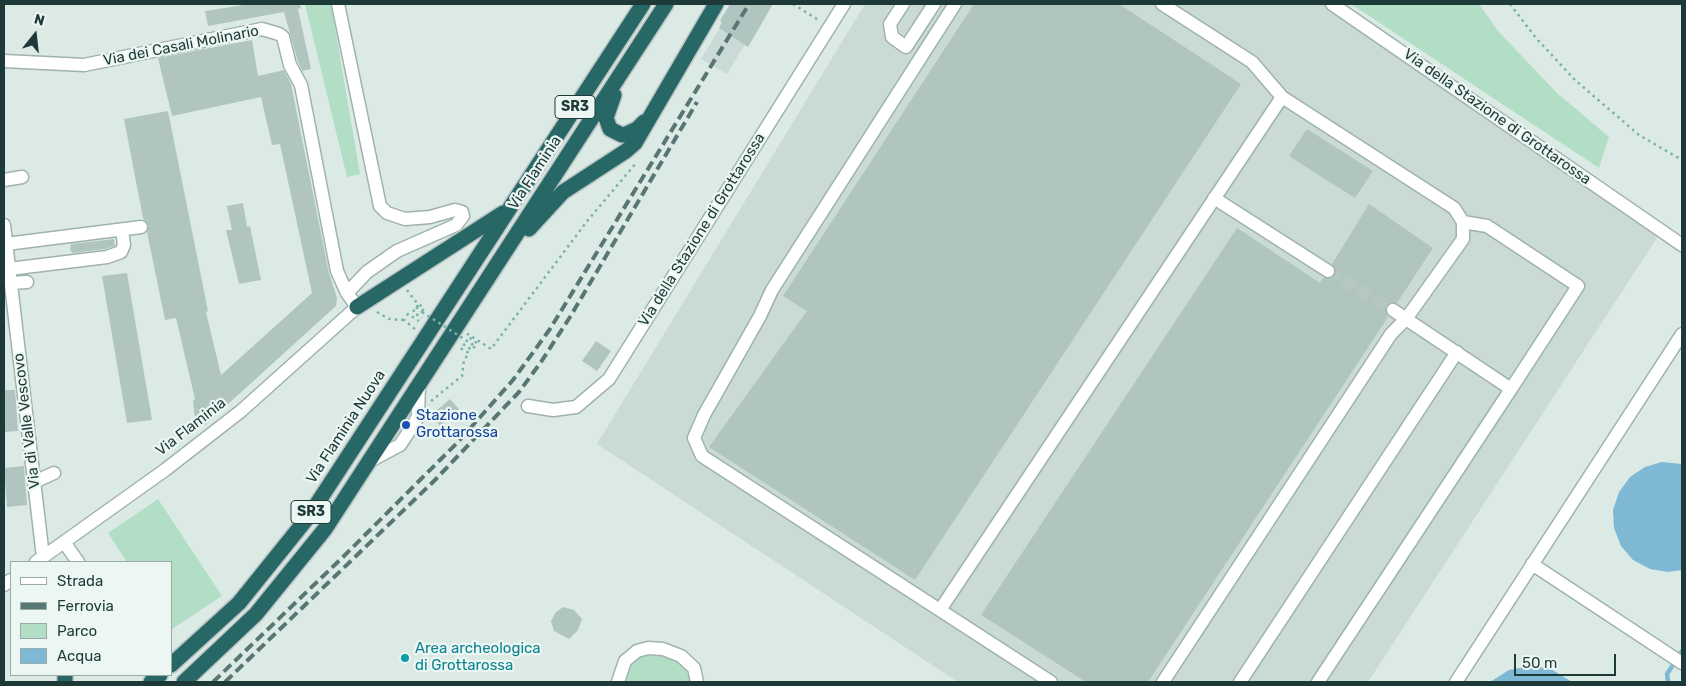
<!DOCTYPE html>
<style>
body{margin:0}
#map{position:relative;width:1686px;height:686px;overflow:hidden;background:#dceae6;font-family:Rubik,sans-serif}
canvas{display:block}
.frame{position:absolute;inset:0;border:5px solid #1d3a38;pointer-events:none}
.legend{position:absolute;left:10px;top:561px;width:162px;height:115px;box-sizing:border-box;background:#ecf7f3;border:1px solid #99aba8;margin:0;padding:6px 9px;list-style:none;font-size:15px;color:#1d3a38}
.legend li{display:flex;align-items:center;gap:10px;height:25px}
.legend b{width:25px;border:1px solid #99aba8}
.north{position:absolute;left:10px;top:10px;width:50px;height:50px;-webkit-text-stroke:4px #ecf7f3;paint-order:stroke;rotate:16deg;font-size:14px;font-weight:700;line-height:20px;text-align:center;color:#1d3a38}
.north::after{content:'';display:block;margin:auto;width:18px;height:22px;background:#1d3a38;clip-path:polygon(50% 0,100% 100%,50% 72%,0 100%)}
.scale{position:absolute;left:1514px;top:654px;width:102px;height:22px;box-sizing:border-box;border:2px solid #1d3a38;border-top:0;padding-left:6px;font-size:15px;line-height:18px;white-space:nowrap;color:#1d3a38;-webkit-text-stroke:4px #ecf7f3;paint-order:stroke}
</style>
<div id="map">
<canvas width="1686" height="686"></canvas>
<div class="frame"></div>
<ul class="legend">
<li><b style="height:6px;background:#fff"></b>Strada</li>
<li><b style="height:6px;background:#577674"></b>Ferrovia</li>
<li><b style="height:14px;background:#b2dec6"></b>Parco</li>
<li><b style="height:14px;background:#7eb8d5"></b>Acqua</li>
</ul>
<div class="north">N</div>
<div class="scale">50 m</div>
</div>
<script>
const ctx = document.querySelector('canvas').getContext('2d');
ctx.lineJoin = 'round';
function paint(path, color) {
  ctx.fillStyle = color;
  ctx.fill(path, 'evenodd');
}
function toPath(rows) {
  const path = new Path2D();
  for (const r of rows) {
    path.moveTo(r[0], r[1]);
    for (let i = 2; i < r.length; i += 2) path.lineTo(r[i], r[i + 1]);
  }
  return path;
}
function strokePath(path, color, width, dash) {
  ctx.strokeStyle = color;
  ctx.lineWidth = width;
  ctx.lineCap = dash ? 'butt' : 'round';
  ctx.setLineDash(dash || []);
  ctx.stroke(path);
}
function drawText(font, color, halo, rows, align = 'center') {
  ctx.font = font + ' Rubik,sans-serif';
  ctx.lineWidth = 4.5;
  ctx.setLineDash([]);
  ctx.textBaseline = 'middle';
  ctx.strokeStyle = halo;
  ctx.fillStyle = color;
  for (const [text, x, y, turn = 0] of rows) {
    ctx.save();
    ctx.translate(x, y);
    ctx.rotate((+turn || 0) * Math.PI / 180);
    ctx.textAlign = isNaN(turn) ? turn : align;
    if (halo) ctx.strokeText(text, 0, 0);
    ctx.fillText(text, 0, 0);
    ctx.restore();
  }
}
paint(toPath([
 [734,4,769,4,727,74,701,59],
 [865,4,1328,4,1662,230,1368,682,958,682,597,444]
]), '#cadad6');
paint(toPath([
 [305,4,331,4,360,174,347,177],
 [1351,4,1479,4,1498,31,1557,93,1609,137,1599,168],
 [158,499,222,596,172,629,171,562,127,562,108,533],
 [651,653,672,656,681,663,687,672,690,682,625,682,632,663,641,657]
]), '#b2dec6');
paint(toPath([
 [1662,462,1682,464,1682,570,1668,572,1650,569,1633,560,1621,546,1614,528,1613,510,1619,492,1630,477,1645,467],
 [1530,666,1551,669,1572,682,1490,682,1509,670]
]), '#7eb8d5');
strokePath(toPath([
 [1668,682,1667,674,1682,651]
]), '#7eb8d5', 4.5);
paint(toPath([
 [250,4,300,4,301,8,298,9,311,69,302,71,298,62,284,12,208,26,205,11],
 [730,4,773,4,748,47,719,28,722,22,720,21],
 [974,4,1119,4,1241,84,915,580,709,447,807,311,783,296],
 [252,40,258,76,284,70,291,84,329,273,337,298,336,306,205,425,195,421,193,401,195,399,176,318,165,320,147,232,149,226,143,218,124,119,168,111,208,311,206,312,221,375,312,293,280,144,272,145,261,97,172,116,158,58],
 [1307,129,1373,171,1355,198,1289,156],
 [243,203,247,227,250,226,261,280,239,284,226,230,232,230,227,206],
 [1369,204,1433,248,1397,303,1390,302,1386,306,1386,313,1388,317,1148,682,1086,682,981,615,1237,228,1320,283,1323,278,1331,278,1335,275,1335,268,1332,264],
 [114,239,115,246,105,249,73,253,70,250,71,244],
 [127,273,152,420,127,423,102,276],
 [596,341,611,351,597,371,582,361],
 [4,390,15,390,18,431,4,432],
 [450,399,459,409,440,426,431,415],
 [24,466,27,505,7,507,4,468],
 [563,607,574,610,582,619,578,630,569,639,554,631,551,621,556,612]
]), '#b1c5c0');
strokePath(toPath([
 [1328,271,1393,310]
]), '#b6c7c3', 12, [12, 6]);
const minor = toPath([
 [338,4,380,206,387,213,405,219,430,217,455,210,462,212,463,216,456,225,397,251,367,272,347,293],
 [903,4,890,24,892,37,906,47,934,4],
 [955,4,772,290,760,316,704,415,694,438,702,456,1051,682],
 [1162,4,1252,62,1282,97],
 [1332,4,1682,245],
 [4,61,84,65,262,29,279,34,283,37,290,65,301,85,337,271,347,293,357,307,241,411,165,470,36,562],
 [4,180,22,177],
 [1214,198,1328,271],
 [1463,222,1487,226,1578,286,1511,389],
 [4,225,43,557],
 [6,244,141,227],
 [9,269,107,257,121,252,124,245,122,230],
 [11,283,27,282],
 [528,406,553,410,576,407,609,379,844,4],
 [372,460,400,445,408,433,418,417,419,385],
 [34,482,54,473],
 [64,542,78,562],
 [1532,564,1682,663],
 [4,585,11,580],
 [940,610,1282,97,1454,208,1463,222,1463,239,1406,319,1511,389,1318,682],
 [618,682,625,661,637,651,648,648,663,649,681,656,694,668,697,682],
 [1163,682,1391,334,1406,319,1393,310],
 [1240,682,1457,352],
 [1456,682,1682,334]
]);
const highway = toPath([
 [614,95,606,118,610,129,622,135,626,134,637,129,644,122],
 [529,229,563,192,626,151,635,143,716,4],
 [357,307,503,213],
 [171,665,239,603,309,516,643,4],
 [65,675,65,682],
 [151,682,160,675],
 [184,682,256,614,325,529,666,4]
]);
strokePath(minor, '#9fb2ae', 15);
strokePath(highway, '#bbc4c3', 18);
strokePath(toPath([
 [793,4,820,21],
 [1510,4,1536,38,1575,80,1639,135,1682,160],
 [407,290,417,303,424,308,423,310,417,306,413,312,422,318],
 [416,307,422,312],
 [377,312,389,319,403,320],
 [415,329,404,320,408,314,419,321],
 [463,344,472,350,477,343,467,336,468,334,491,349,588,220,637,162],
 [431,401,462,376,464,360,469,353,460,348]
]), '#7ab1a9', 2.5, [2.5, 4]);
strokePath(minor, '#fff', 12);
strokePath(highway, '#276867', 15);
strokePath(toPath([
 [213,682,344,556,458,442,513,380,550,329,749,4],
 [225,682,434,481,519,392,541,362,570,317,697,102]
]), '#577674', 4, [10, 5]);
strokePath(toPath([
 [422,312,475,346]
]), '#7ab1a9', 2.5, [2.5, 4]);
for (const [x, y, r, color] of [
 [406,425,5,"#1a4fb4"],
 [405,658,5,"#0f9aa8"]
]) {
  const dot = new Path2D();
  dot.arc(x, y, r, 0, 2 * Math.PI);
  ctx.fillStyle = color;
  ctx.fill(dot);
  strokePath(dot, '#ecf7f3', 2);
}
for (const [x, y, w] of [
 [575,107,40],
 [311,512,40]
]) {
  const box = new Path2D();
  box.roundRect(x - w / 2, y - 11.5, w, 23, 4);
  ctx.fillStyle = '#ecf7f3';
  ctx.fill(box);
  strokePath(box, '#1d3a38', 1);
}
drawText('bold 14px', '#1d3a38', null, [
 ["SR3",575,107],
 ["SR3",311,512]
]);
drawText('15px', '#1d3a38', '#ecf7f3', [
 ["Via dei Casali Molinario",181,46,-11],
 ["Via della Stazione di Grottarossa",1497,117,35],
 ["Via Flaminia",535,173,-57],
 ["Via della Stazione di Grottarossa",702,230,-58],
 ["Via di Valle Vescovo",27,421,-97],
 ["Via Flaminia",191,427,-38],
 ["Via Flaminia Nuova",346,427,-57]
]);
drawText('15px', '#164399', '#ecf7f3', [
 ["Stazione",416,416],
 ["Grottarossa",416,433]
], 'left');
drawText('15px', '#0d838f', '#ecf7f3', [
 ["Area archeologica",415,649],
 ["di Grottarossa",415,666]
], 'left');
</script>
